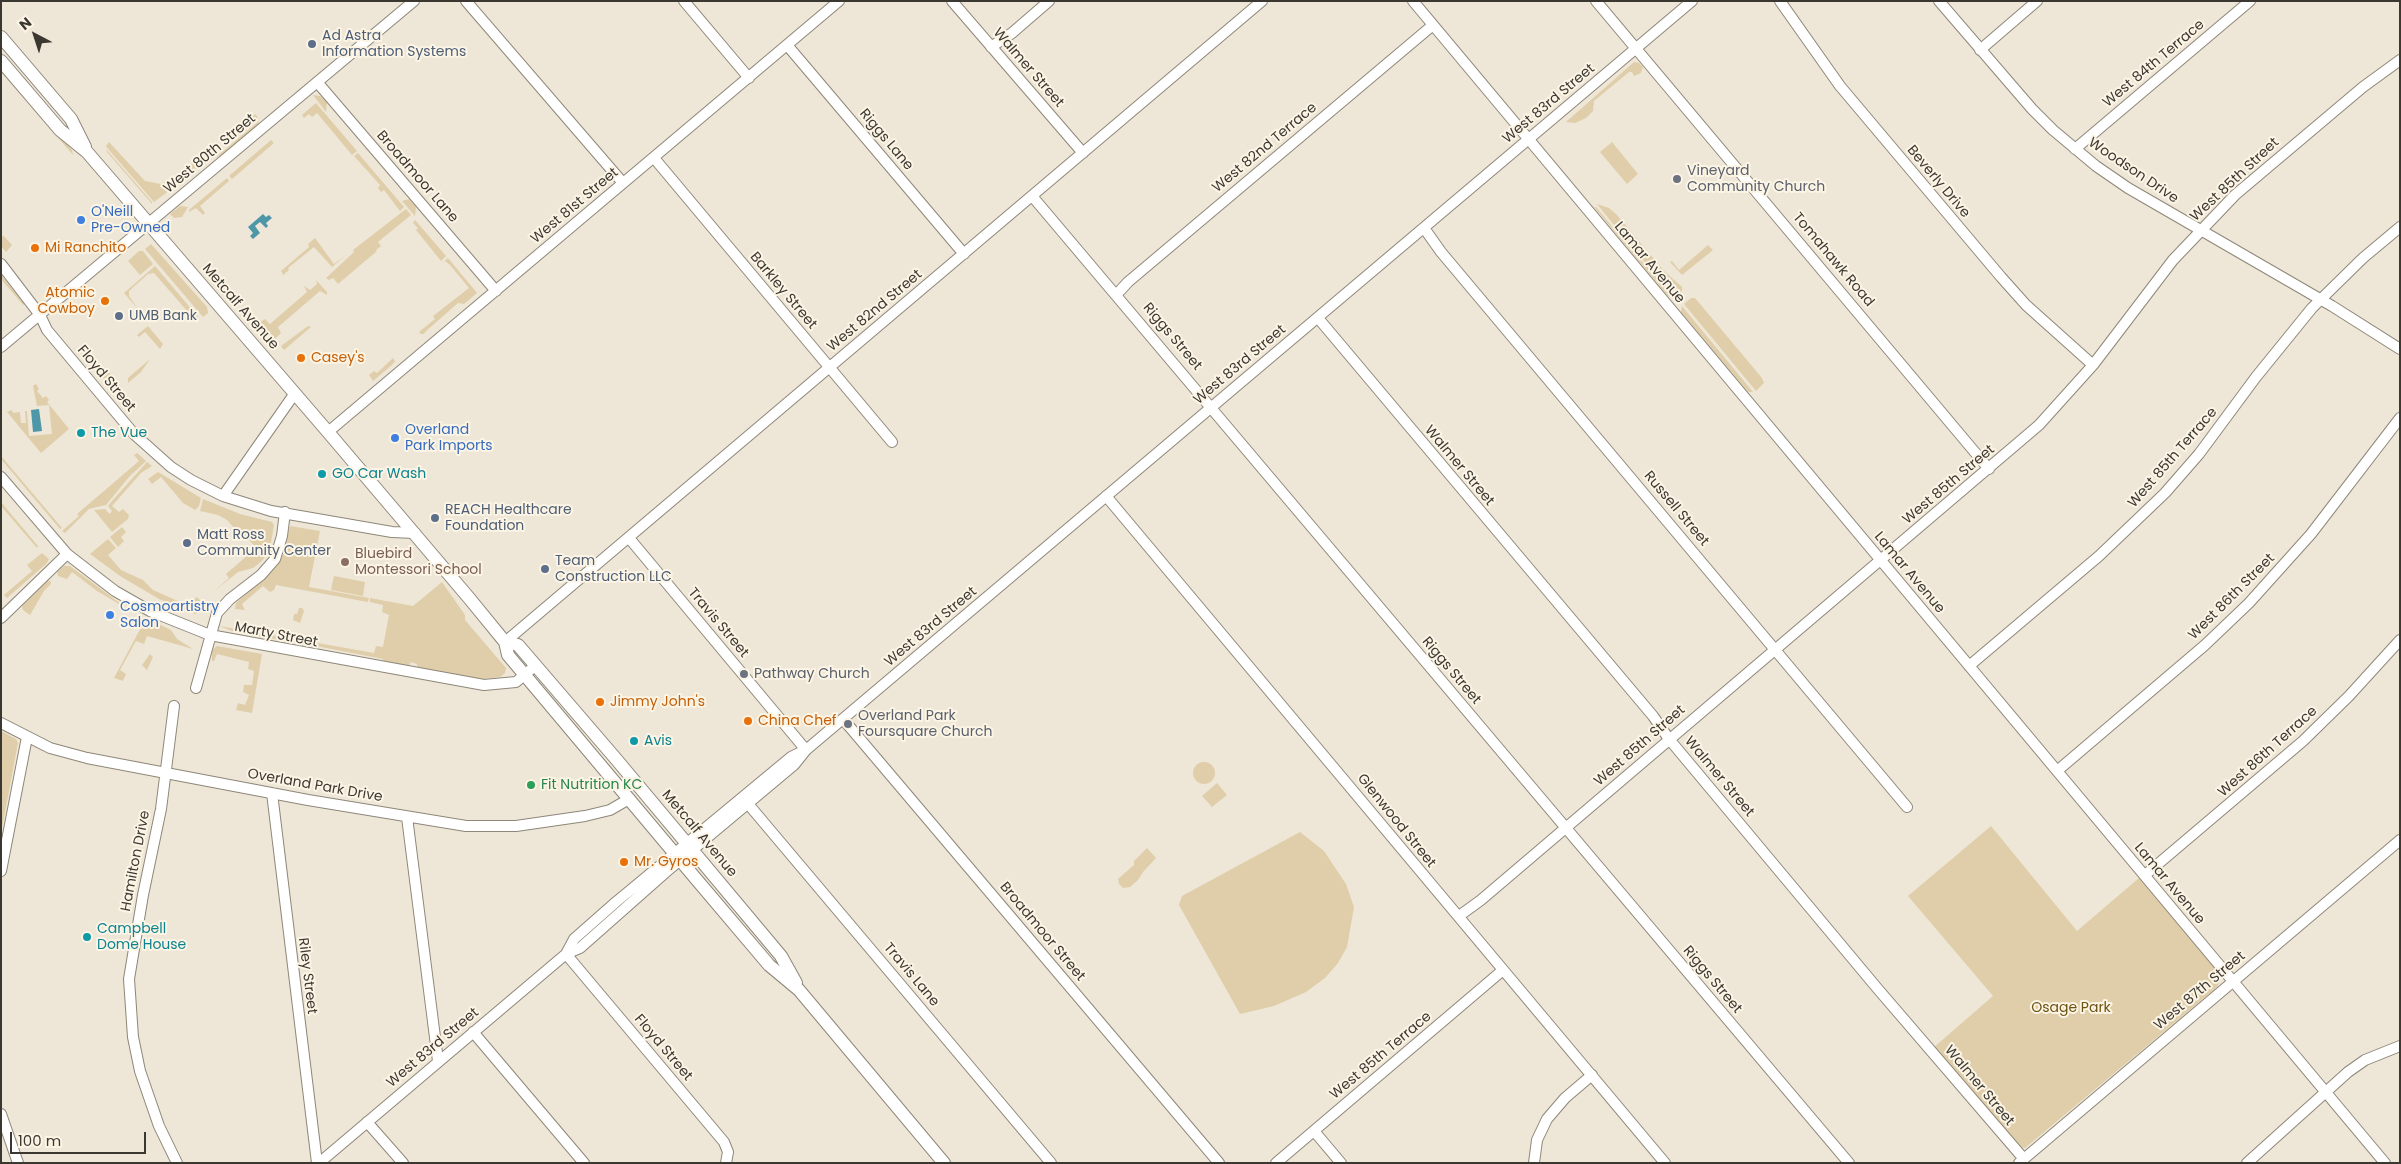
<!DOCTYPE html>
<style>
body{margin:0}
#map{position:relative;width:2401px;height:1164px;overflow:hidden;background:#eee7d7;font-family:Poppins,sans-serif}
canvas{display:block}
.frame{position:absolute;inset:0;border:2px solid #3b3832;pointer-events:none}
.north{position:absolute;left:10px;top:10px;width:50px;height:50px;-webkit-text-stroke:4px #fcf4e4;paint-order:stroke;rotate:320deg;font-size:14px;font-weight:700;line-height:20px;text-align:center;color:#3b3832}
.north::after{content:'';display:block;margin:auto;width:18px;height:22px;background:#3b3832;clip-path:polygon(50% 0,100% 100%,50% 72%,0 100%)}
.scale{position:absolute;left:10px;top:1132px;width:136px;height:22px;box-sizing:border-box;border:2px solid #3b3832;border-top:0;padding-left:6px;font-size:15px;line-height:18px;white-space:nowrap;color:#3b3832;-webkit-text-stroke:4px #fcf4e4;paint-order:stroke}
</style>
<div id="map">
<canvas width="2401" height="1164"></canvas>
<div class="frame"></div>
<div class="north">N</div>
<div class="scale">100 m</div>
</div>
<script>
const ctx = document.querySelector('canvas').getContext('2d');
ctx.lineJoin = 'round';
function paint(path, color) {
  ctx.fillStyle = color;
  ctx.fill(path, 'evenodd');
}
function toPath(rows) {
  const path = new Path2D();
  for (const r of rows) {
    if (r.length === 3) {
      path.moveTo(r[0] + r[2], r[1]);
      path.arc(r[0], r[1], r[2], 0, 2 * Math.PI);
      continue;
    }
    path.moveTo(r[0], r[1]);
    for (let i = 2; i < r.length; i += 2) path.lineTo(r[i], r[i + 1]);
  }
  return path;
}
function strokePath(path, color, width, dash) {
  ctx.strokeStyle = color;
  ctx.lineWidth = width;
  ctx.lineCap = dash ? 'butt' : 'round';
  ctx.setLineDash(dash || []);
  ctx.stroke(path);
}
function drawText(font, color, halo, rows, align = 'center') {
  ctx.font = font + ' Poppins,sans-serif';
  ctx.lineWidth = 4;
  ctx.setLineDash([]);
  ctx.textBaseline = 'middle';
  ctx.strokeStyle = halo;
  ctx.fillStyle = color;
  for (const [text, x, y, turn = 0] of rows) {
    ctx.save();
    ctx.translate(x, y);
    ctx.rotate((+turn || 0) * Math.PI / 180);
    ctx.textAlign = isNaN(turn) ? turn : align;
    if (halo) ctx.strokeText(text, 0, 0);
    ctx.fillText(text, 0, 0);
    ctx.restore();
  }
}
paint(toPath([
 [1634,62,1639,63,1643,67,1641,73,1634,76,1632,72,1629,72,1594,101,1593,111,1586,118,1575,123,1566,122],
 [1,68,72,150,73,155,1,72],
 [313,95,320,96,327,102,326,112],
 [316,103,357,151,352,155,317,113,312,117,309,114,304,118,302,115],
 [255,114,258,117,256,120,233,139,227,139,227,136],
 [259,121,257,127,227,152,215,158],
 [271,140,274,143,232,179,229,176],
 [109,142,145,181,161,184,178,175,183,180,154,202,109,150,106,146],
 [1612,142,1638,174,1627,184,1600,152],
 [106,149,152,202,152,204,107,152],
 [358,153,404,207,400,211,384,190,381,192,378,188,380,185,354,156],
 [195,161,200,165,184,179,180,173],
 [227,178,229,181,200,206,205,213,203,215,196,208,189,212,189,210],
 [409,199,416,207,415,216,402,201],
 [1597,204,1609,208,1617,215,1665,272,1682,287,1682,291,1676,295,1653,267,1642,260],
 [180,206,188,207,182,217,174,218,170,214],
 [1594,207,1596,207,1640,260,1652,270,1674,296,1668,296],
 [406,209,411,215,378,242,381,246,376,250,377,251,338,284,333,278,329,280,326,278,354,252,353,250],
 [415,220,446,256,441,261,416,230,418,228,413,223],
 [4,236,12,245,6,252,1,246,1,237],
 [315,238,334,264,346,255,332,267,314,247,288,268,289,270,282,276,283,274,281,271,309,247,308,244],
 [151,244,207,307,208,313,203,317,145,249],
 [1708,245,1713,250,1682,275,1670,262,1672,261,1679,270],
 [139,251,143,251,153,264,140,275,128,261],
 [448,258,477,293,464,304,458,303,425,332,424,334,421,334,419,332,435,319,433,316,469,288,450,265,445,261,442,263],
 [155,266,198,317,195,320,154,273,148,274,129,291,129,296,138,309,124,293],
 [1,274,23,301,25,303,23,305,1,279],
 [316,280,327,292,327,295,320,291,278,327,281,333,275,339,267,330,265,332,260,322,265,319,270,324,307,292,304,286,310,290,317,284],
 [1691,298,1695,298,1762,378,1764,383,1756,391,1684,304],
 [1682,306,1753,392,1748,392,1681,312],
 [148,326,163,344,160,349,145,332,139,337,137,335],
 [308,326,311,327,284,350,281,346],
 [393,358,395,361,393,364,373,381,369,375,374,371,377,373],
 [150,359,141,372,128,383,128,378],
 [97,370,102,375,107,370,122,388,116,394],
 [36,384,39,389,37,391,43,398,46,396,49,400,47,402,69,429,41,453,7,412,4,413,12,410,13,413,20,412,21,423,26,423,25,411,27,411,29,436,52,434,49,405,37,406,33,386],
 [137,453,146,461,129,477,106,505,89,509,65,533,62,531,79,516,77,514,139,461,134,455],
 [1,456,62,528,60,529,1,459],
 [147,462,152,466,141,473,112,506,119,512,123,509,129,515,128,519,112,532,94,510,105,509,110,514,112,511,108,506,112,501],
 [158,472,201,498,199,506,195,510,183,503,161,477,152,484,148,479],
 [203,499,240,514,272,522,274,525,270,549,262,561,253,568,238,572,212,593,229,578,226,574,256,548,246,536,243,538,227,520,218,515,200,511],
 [1,502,38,546,37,548,1,506],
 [290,526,320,531,309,587,369,598,368,602,276,585,274,590,270,592,263,586,242,604,245,610,235,609,236,603,277,566,284,552],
 [122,527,126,532,121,537,124,541,118,547,110,537],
 [108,539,116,548,108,555,121,570,143,580,153,590,187,605,197,597,205,605,204,610,195,614,159,599,120,576,90,554],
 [42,553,49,559,47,563,7,598,4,595,32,571,27,565],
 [64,566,70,566,129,610,97,591,72,572,67,579,58,576,57,572],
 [334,576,365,582,363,596,331,590],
 [48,580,51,582,51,584,44,591,30,615,23,610,22,606],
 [442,582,465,615,465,620,506,668,505,673,500,677,483,679,457,675,417,668,417,664,411,662,409,666,383,661,383,659,311,645,312,642,374,653,376,646,383,647,389,615,382,612,383,605,370,602,370,598,413,606],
 [299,608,302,608,304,611,300,623,293,620,294,614,297,614],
 [146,618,171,630,177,639,193,649,147,636,144,644,136,641,120,670,126,674,123,681,114,678],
 [219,626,293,639,292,642,235,632],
 [217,646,262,654,252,713,236,710,238,703,245,705,249,695,243,692,244,685,252,685,254,671,248,669,249,662,217,654,214,661,212,661,212,650],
 [150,654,153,657,147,670,142,665],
 [1,731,16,739,18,743,2,828],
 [1204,773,11],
 [1217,783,1227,795,1212,807,1202,796],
 [1991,826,2077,931,2139,878,2216,969,2221,980,2217,987,2025,1148,2019,1147,1933,1048,1993,996,1908,896],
 [1300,832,1324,851,1346,884,1354,907,1347,947,1338,963,1325,978,1306,992,1274,1006,1240,1014,1179,905,1182,896],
 [1147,848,1156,858,1143,872,1138,880,1130,887,1123,888,1119,884,1118,879,1134,865,1134,861]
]), '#dfcea9');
paint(toPath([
 [263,214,266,217,269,215,272,218,266,223,268,226,266,228,260,222,255,226,260,233,253,239,250,236,253,233,248,227],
 [39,409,42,431,33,432,31,410]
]), '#4e97a9');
const minor = toPath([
 [466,1,623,183],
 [684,1,749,78],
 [952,1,1083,153],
 [1413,1,2385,1163],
 [1596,1,1989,469],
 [1780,1,1840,86,2001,277,2026,305,2093,365],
 [1939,1,2032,109,2053,130,2096,166,2128,188,2332,306,2400,349],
 [787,45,964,254],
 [991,47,1012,33,1049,1],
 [1980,50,2037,1],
 [317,82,496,291],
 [2075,149,2250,1],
 [654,158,892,442],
 [1032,196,1849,1163],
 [1424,228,1441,252,1907,807],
 [1,264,40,315,47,330,134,434,171,467,191,480,223,496,271,511,392,532,415,533],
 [1117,294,1128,282,1433,25],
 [1318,318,1653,716,1669,739,1877,988,2024,1159],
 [1,347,414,1],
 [328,432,839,1],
 [1,477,67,554,89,571,115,591,150,611,210,635,484,685,516,682,536,665],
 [223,496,295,393],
 [1106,496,1665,1163],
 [629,538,806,750],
 [1,618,67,554],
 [505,642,1262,1],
 [1969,666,2099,556,2165,493,2199,454,2256,377,2312,308,2363,258,2400,227],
 [196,688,217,613,230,599,261,575,275,559,282,536,285,512],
 [174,706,161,809,143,895,129,979,133,1037,140,1071,159,1126,177,1163],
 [843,719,1219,1163],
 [1,723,50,748,87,758,308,800,466,826,516,826,585,816,610,810,629,799],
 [2057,771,2205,645,2249,603,2311,534,2400,418],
 [272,793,317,1163],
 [749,805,1051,1163],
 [407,817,438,1061],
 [1,871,27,737],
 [2145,875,2303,741,2349,696,2400,640],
 [1459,916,1481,900,2039,425,2093,365,2173,260,2235,195,2363,87,2400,60],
 [566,954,574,939,616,902,791,757,805,750],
 [566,954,724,1142,728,1152,726,1163],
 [473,1032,584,1163],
 [1,1114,18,1163],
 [367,1122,403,1163],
 [1314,1131,1341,1163],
 [319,1163,566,954,580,948,666,872,794,765,806,750,1692,1],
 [1276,1163,1503,970],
 [1534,1163,1537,1140,1547,1119,1565,1098,1592,1075],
 [2019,1163,2400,840],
 [2247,1163,2348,1072,2365,1060,2400,1046]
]);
const major = toPath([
 [1,37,71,119,85,147],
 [1,61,60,130,87,152,328,432,469,598,505,642,508,655,691,873,769,965,799,990,944,1163],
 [505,642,518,645,616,759,781,956,796,983]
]);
strokePath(minor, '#8e8779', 12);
strokePath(major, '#8e8779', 14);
strokePath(minor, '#fff', 10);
strokePath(major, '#fff', 12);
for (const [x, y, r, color] of [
 [312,44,5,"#5c6f8a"],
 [1677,179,5,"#6b7280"],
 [81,220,5,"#3f7fe0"],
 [35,248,5,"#e8710a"],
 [105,301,5,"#e8710a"],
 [119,316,5,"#5c6f8a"],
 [301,358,5,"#e8710a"],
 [81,433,5,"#0f9aa8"],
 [395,438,5,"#3f7fe0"],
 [322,474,5,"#0f9aa8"],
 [435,518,5,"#5c6f8a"],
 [187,543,5,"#5c6f8a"],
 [345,562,5,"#8d6e63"],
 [545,569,5,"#5c6f8a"],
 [110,615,5,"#3f7fe0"],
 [744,674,5,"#6b7280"],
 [600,702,5,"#e8710a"],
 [748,721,5,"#e8710a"],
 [848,724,5,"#6b7280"],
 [634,741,5,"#0f9aa8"],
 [531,785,5,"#2e9e5b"],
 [624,862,5,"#e8710a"],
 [87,937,5,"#0f9aa8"]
]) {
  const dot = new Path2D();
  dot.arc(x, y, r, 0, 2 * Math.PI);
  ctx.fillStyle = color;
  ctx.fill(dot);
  strokePath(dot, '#fcf4e4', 2);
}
drawText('14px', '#4e5e75', '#fcf4e4', [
 ["Ad Astra",322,36],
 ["Information Systems",322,52],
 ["UMB Bank",129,316],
 ["REACH Healthcare",445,510],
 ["Foundation",445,526],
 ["Matt Ross",197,535],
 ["Community Center",197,551],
 ["Team",555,561],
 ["Construction LLC",555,577]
], 'left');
drawText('14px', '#3b3832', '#fcf4e4', [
 ["West 84th Terrace",2154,64,-40],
 ["Walmer Street",1028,68,49],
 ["West 83rd Street",1549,104,-40],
 ["Riggs Lane",886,140,50],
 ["West 82nd Terrace",1265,148,-40],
 ["West 80th Street",210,154,-40],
 ["Woodson Drive",2133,171,34],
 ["Broadmoor Lane",417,177,49],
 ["West 85th Street",2235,180,-43],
 ["Beverly Drive",1938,182,50],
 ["West 81st Street",575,206,-40],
 ["Tomahawk Road",1833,260,50],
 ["Lamar Avenue",1649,263,50],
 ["Barkley Street",783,291,50],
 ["Metcalf Avenue",240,307,49],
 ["West 82nd Street",875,311,-40],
 ["Riggs Street",1172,337,50],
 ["West 83rd Street",1240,365,-40],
 ["Floyd Street",106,379,50],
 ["West 85th Terrace",2173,458,-49],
 ["Walmer Street",1459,466,50],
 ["West 85th Street",1949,485,-40],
 ["Russell Street",1676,509,50],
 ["Lamar Avenue",1909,573,50],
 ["West 86th Street",2232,597,-45],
 ["Travis Street",718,623,50],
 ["West 83rd Street",931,627,-40],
 ["Marty Street",276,635,11],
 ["Riggs Street",1451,671,50],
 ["West 85th Street",1640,746,-41],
 ["West 86th Terrace",2268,752,-42],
 ["Walmer Street",1719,777,50],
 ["Overland Park Drive",315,786,10],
 ["Glenwood Street",1396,821,51],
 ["Metcalf Avenue",699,834,50],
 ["Hamilton Drive",136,861,-79],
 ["Lamar Avenue",2169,884,50],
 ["Broadmoor Street",1042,932,50],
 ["Travis Lane",911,975,50],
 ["Riley Street",307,976,83],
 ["Riggs Street",1712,980,50],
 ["West 87th Street",2200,991,-40],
 ["West 83rd Street",433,1048,-40],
 ["Floyd Street",663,1048,50],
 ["West 85th Terrace",1381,1056,-40],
 ["Walmer Street",1979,1086,50]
]);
drawText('14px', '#5b616d', '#fcf4e4', [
 ["Vineyard",1687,171],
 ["Community Church",1687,187],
 ["Pathway Church",754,674],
 ["Overland Park",858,716],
 ["Foursquare Church",858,732]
], 'left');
drawText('14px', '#366cbe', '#fcf4e4', [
 ["O'Neill",91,212],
 ["Pre-Owned",91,228],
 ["Overland",405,430],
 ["Park Imports",405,446],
 ["Cosmoartistry",120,607],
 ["Salon",120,623]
], 'left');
drawText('14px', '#c56008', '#fcf4e4', [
 ["Mi Ranchito",45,248],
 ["Atomic",95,293,"right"],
 ["Cowboy",95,309,"right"],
 ["Casey's",311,358],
 ["Jimmy John's",610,702],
 ["China Chef",758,721],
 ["Mr. Gyros",634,862]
], 'left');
drawText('14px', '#0d838f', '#fcf4e4', [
 ["The Vue",91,433],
 ["GO Car Wash",332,474],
 ["Avis",644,741],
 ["Campbell",97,929],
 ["Dome House",97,945]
], 'left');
drawText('14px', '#785e54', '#fcf4e4', [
 ["Bluebird",355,554],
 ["Montessori School",355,570]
], 'left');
drawText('14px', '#27864d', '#fcf4e4', [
 ["Fit Nutrition KC",541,785]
], 'left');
drawText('14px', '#6c5311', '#fcf4e4', [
 ["Osage Park",2071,1008]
]);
</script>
